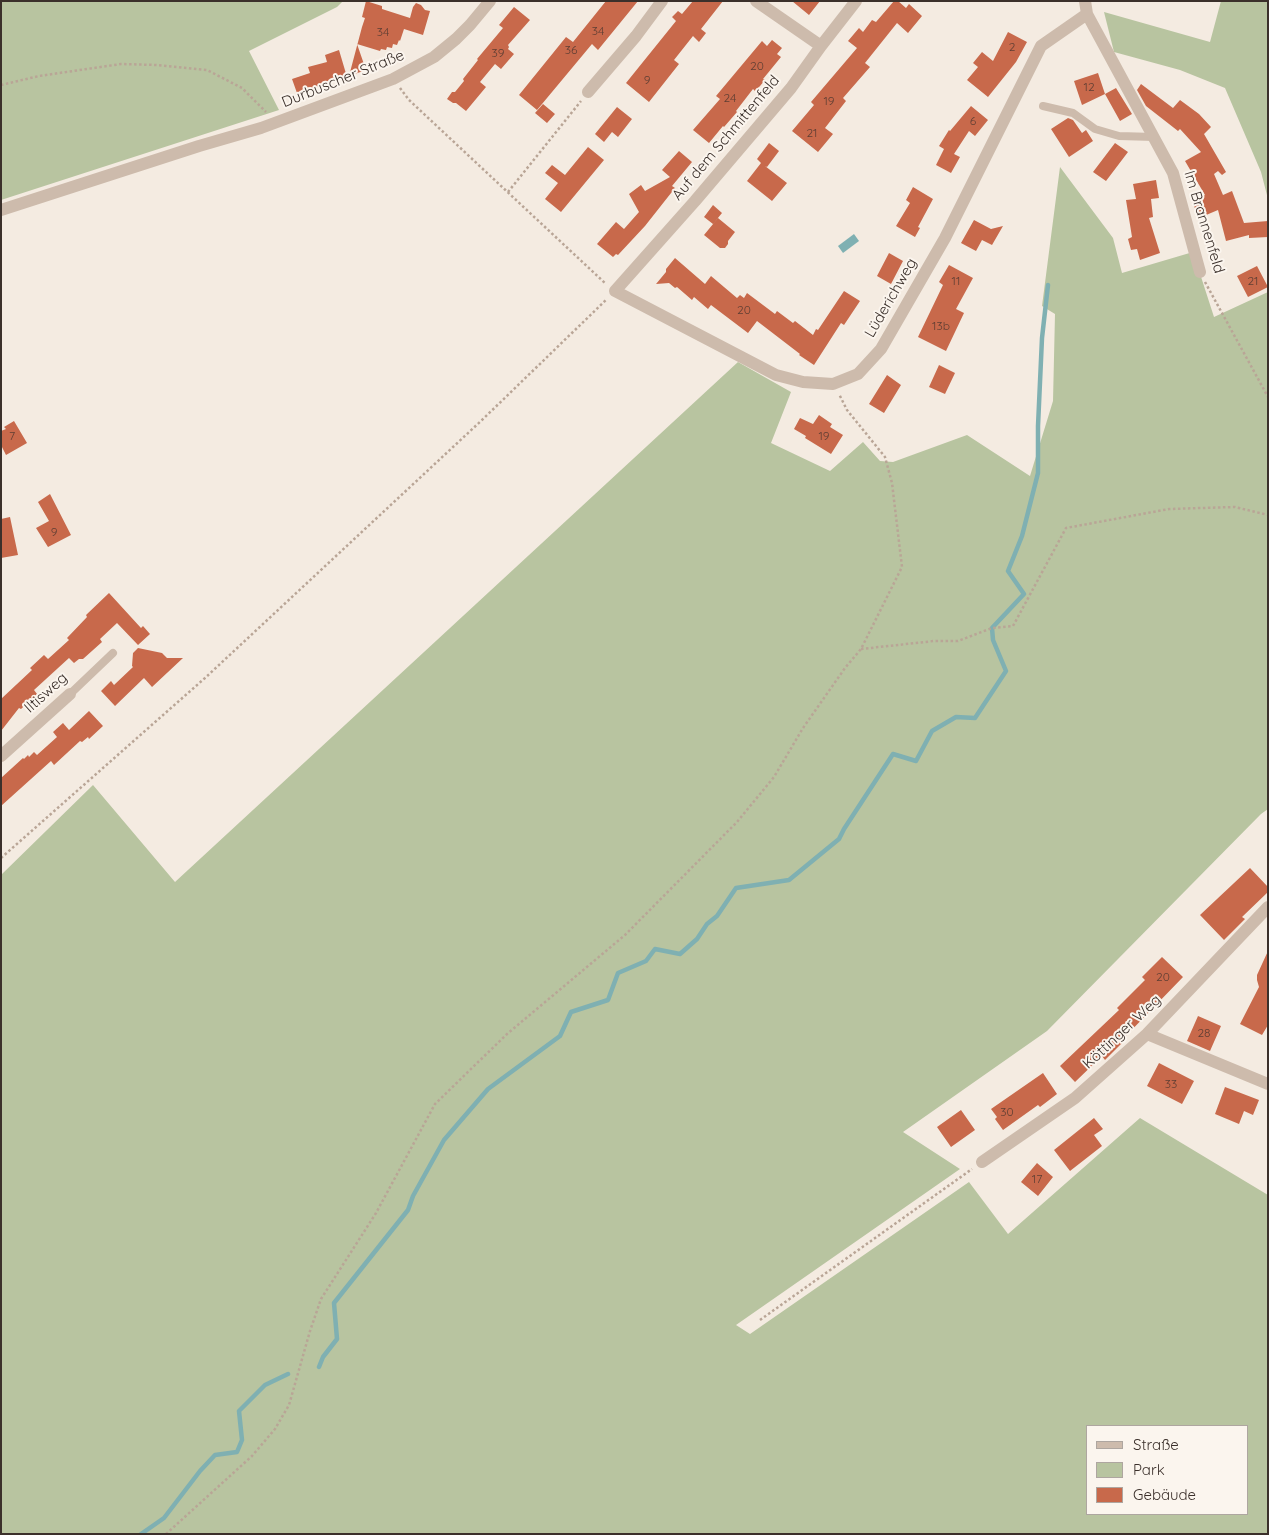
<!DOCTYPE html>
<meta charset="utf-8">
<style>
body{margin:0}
#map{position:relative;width:1269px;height:1535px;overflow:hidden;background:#f4ebe1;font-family:Quicksand,sans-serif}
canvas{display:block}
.frame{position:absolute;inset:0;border:2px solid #3b302b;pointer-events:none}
.legend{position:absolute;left:1086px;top:1425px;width:162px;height:90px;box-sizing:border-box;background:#fbf5ee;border:1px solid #aea6a0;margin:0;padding:6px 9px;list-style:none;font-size:15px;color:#3b302b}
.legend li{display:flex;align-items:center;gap:10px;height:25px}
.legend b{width:25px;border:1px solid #aea6a0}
</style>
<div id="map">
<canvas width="1269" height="1535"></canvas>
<div class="frame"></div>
<ul class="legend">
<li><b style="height:6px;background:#cdbbac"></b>Straße</li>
<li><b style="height:14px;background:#b8c4a0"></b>Park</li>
<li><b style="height:14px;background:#c8694b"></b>Gebäude</li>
</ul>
</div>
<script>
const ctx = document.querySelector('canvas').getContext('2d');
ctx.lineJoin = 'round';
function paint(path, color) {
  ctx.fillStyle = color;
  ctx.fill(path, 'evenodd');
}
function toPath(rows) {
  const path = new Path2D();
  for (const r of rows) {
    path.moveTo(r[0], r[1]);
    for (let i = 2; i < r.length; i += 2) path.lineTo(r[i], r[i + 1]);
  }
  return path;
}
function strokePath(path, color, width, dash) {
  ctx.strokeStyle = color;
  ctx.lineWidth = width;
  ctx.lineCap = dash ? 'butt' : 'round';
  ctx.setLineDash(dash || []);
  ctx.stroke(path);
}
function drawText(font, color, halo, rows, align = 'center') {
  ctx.font = font + ' Quicksand,sans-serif';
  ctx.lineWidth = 4;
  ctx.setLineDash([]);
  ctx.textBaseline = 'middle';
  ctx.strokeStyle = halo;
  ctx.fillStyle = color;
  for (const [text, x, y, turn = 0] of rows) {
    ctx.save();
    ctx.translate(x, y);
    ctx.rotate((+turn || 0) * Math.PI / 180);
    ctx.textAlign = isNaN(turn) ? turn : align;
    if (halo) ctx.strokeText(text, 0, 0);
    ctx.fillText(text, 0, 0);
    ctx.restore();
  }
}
paint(toPath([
 [1,1,343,1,337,7,249,51,279,110,1,200],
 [1221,1,1268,1,1268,199,1261,172,1225,88,1180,70,1114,52,1104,12,1210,42],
 [1060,167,1113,238,1122,273,1193,252,1214,317,1268,292,1268,809,1261,814,1047,1031,903,1132,960,1169,736,1325,750,1334,969,1182,1008,1234,1140,1118,1268,1195,1268,1534,1,1534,1,875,93,785,175,882,738,362,791,392,771,443,830,471,863,442,880,461,893,462,967,435,1030,476,1053,401,1055,314,1042,306],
 [1088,1426,1248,1426,1248,1514,1088,1514]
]), '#b8c4a0');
paint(toPath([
 [854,234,859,241,843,253,838,246]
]), '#7fb0b2');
strokePath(toPath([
 [319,1367,323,1357,337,1339,334,1303,408,1210,413,1196,444,1140,488,1089,560,1036,571,1012,608,1000,618,973,646,961,655,949,680,954,697,939,707,924,717,916,736,888,789,880,839,839,844,829,893,754,916,761,932,731,956,717,975,718,1006,671,993,640,992,628,1024,594,1008,571,1022,536,1038,473,1038,426,1042,338,1048,285],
 [141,1534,164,1518,200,1471,215,1455,237,1452,242,1440,239,1411,265,1385,288,1374]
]), '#7fb0b2', 4.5);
paint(toPath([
 [366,1,382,6,382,9,410,18,413,7,416,3,421,5,425,10,430,11,423,35,404,29,400,41,399,40,397,45,393,44,392,48,387,47,386,50,381,49,380,51,357,44,366,70,349,76,362,27,365,18,362,17],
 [606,1,638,1,598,50,592,44,537,110,519,95,566,37,573,42],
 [693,1,723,1,701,29,706,33,699,42,693,36,674,60,679,64,649,102,626,83,676,21,672,17,678,11,682,14],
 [792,1,820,1,809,15],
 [894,1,898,1,906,8,909,4,922,16,908,33,897,23,865,63,870,67,843,98,846,101,825,128,833,134,818,152,792,131,814,105,811,102,857,48,848,41,859,28,863,32,872,20,876,22],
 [514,7,530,20,508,45,509,47,508,49,514,54,501,69,495,64,480,82,486,87,466,111,456,103,453,103,447,99,452,92,455,92,464,81,463,79,478,60,477,59,503,28,499,25],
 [1008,32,1027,42,1016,62,988,97,967,80,978,67,973,63,982,52,993,61],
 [772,40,782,48,777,54,781,57,763,79,765,80,760,86,755,91,753,89,736,111,737,112,724,127,723,126,709,143,693,130,720,99,716,96,762,41,767,46],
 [339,50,347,77,297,93,292,79,310,73,308,67,327,62,325,55],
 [1098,73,1105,94,1082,105,1074,81],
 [1141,84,1173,108,1180,100,1199,114,1211,127,1204,134,1226,172,1222,175,1218,171,1214,174,1223,195,1232,191,1244,223,1268,221,1268,237,1249,238,1249,235,1226,241,1218,210,1199,218,1192,201,1205,195,1185,161,1201,152,1180,129,1178,131,1146,106,1137,90],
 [1116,88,1132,114,1120,121,1105,94],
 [543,104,555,114,547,123,535,113],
 [971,106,988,120,975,136,969,131,954,154,960,157,951,173,936,165,944,149,939,146,949,130,950,131],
 [617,107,632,119,618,137,612,132,604,142,595,134],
 [1068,118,1073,120,1082,133,1086,130,1093,141,1069,157,1051,129],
 [769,143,779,151,767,167,765,166,787,183,772,201,747,181,761,163,757,159],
 [1115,143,1128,152,1106,181,1093,172],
 [588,147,604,160,561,212,545,199,558,183,545,173,552,165,565,175],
 [679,151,692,162,672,186,675,188,645,226,618,255,616,254,613,257,597,244,616,222,624,229,639,212,629,194,641,185,645,191,670,177,662,170],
 [1156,180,1159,198,1151,199,1153,217,1149,218,1160,253,1140,260,1137,249,1131,250,1128,239,1132,237,1126,200,1136,199,1133,184],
 [913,187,933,199,918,227,920,228,915,237,896,226,910,203,906,200],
 [713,205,722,213,713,224,704,217],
 [718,218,735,232,728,241,728,244,725,248,720,248,704,235],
 [974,220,991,229,1003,226,992,245,982,240,976,251,961,243],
 [889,253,903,261,891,284,877,276],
 [675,258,705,284,711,276,737,298,740,295,744,298,747,293,775,314,777,311,793,323,795,321,813,335,816,329,818,330,844,291,860,301,844,325,841,323,814,365,799,355,800,354,757,321,748,333,711,305,708,309,694,297,692,300,677,287,675,288,669,283,656,284,666,272,666,269],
 [949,265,973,278,956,309,964,313,946,351,918,337,943,285,939,282],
 [1257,266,1268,287,1248,297,1237,276],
 [939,365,955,373,945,394,929,387],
 [887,375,901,385,884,413,869,404],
 [819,415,832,424,830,427,843,435,831,454,805,438,806,436,794,429,800,418,813,424],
 [14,421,27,443,6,455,1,445,1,431,6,429,4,427],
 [50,494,71,535,48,547,36,528,49,521,38,502],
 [10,517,18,555,1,558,1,519],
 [109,593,141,628,143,626,150,634,138,645,117,623,100,639,102,642,83,659,79,659,74,663,69,658,34,690,37,694,21,709,19,708,1,731,1,699,32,670,30,668,44,655,48,659,69,640,67,638,87,617,86,615],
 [138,648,162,653,167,658,183,658,152,687,144,678,115,706,101,691,111,681,114,685,133,667,132,666,133,653],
 [89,711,103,726,89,739,88,737,82,742,80,741,54,765,51,761,1,806,1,778,23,758,24,759,28,755,29,757,34,752,37,755,57,737,53,732,63,723,69,730],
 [1250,868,1268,887,1268,892,1242,917,1245,919,1224,940,1200,915],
 [1268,951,1268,1025,1262,1035,1240,1024,1259,987,1257,980,1257,975],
 [1162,957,1183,977,1122,1040,1124,1041,1105,1060,1102,1056,1075,1082,1060,1066,1119,1010,1117,1008,1145,980,1142,977],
 [1198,1016,1221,1026,1210,1051,1187,1041],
 [1159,1063,1194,1081,1182,1104,1147,1086],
 [1043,1073,1057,1094,1040,1107,1038,1105,1003,1130,995,1119,997,1117,991,1109],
 [1225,1087,1259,1100,1253,1115,1244,1111,1239,1124,1215,1114],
 [961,1110,975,1130,951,1147,937,1127],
 [1094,1118,1103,1129,1094,1135,1102,1146,1070,1171,1054,1150],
 [1037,1163,1053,1177,1038,1196,1021,1182]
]), '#c8694b');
strokePath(toPath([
 [1,85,39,76,121,64,156,65,207,70,242,88,266,112],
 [400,88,409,100,606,284],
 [508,192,581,101],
 [1205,282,1268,397],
 [861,649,934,641,958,641,992,628,1013,626,1066,528,1169,509,1235,507,1268,515],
 [1,858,205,678,482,420,607,299],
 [760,1320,972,1169],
 [166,1534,252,1456,275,1429,289,1405,310,1331,321,1299,376,1213,435,1104,507,1034,625,935,737,822,774,777,803,728,845,668,861,649,902,567,892,483,885,457,847,410,839,394]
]), '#b9a596', 2.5, [2.5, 2.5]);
strokePath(toPath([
 [1043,106,1073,113,1095,129,1119,136,1154,137],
 [70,694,113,653]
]), '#cdbbac', 8);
strokePath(toPath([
 [756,1,821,46],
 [856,1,821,46,791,88,695,201,615,291,776,375,803,382,833,384,858,374,881,349,945,238,1041,46,1087,14],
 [1085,1,1087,14,1173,173,1200,272],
 [588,92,636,36,662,1],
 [1,210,199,146,261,128,393,79,434,57,456,39,470,25,490,1],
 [1,756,70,694],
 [1147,1034,1268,1084],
 [982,1162,1075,1098,1147,1034,1268,907]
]), '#cdbbac', 12);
drawText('12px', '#5e3e33', null, [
 ["34",598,31],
 ["34",383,32],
 ["2",1012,47],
 ["36",571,50],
 ["39",498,53],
 ["20",757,66],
 ["9",647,80],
 ["12",1089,87],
 ["24",730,98],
 ["19",829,101],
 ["6",973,121],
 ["21",812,133],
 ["11",956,281],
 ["21",1253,281],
 ["20",744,310],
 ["13b",941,326],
 ["7",12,436],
 ["19",824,436],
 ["9",54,532],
 ["20",1163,977],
 ["28",1204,1033],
 ["33",1171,1084],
 ["30",1007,1112],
 ["17",1037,1179]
]);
drawText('15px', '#3b302b', '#fbf5ee', [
 ["Durbuscher Straße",343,79,-22],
 ["Auf dem Schmittenfeld",726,138,-50],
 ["Im Brannenfeld",1204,222,73],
 ["Lüderichweg",891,298,-60],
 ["Iltisweg",46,693,-42],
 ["Köttinger Weg",1122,1032,-43]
]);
</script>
